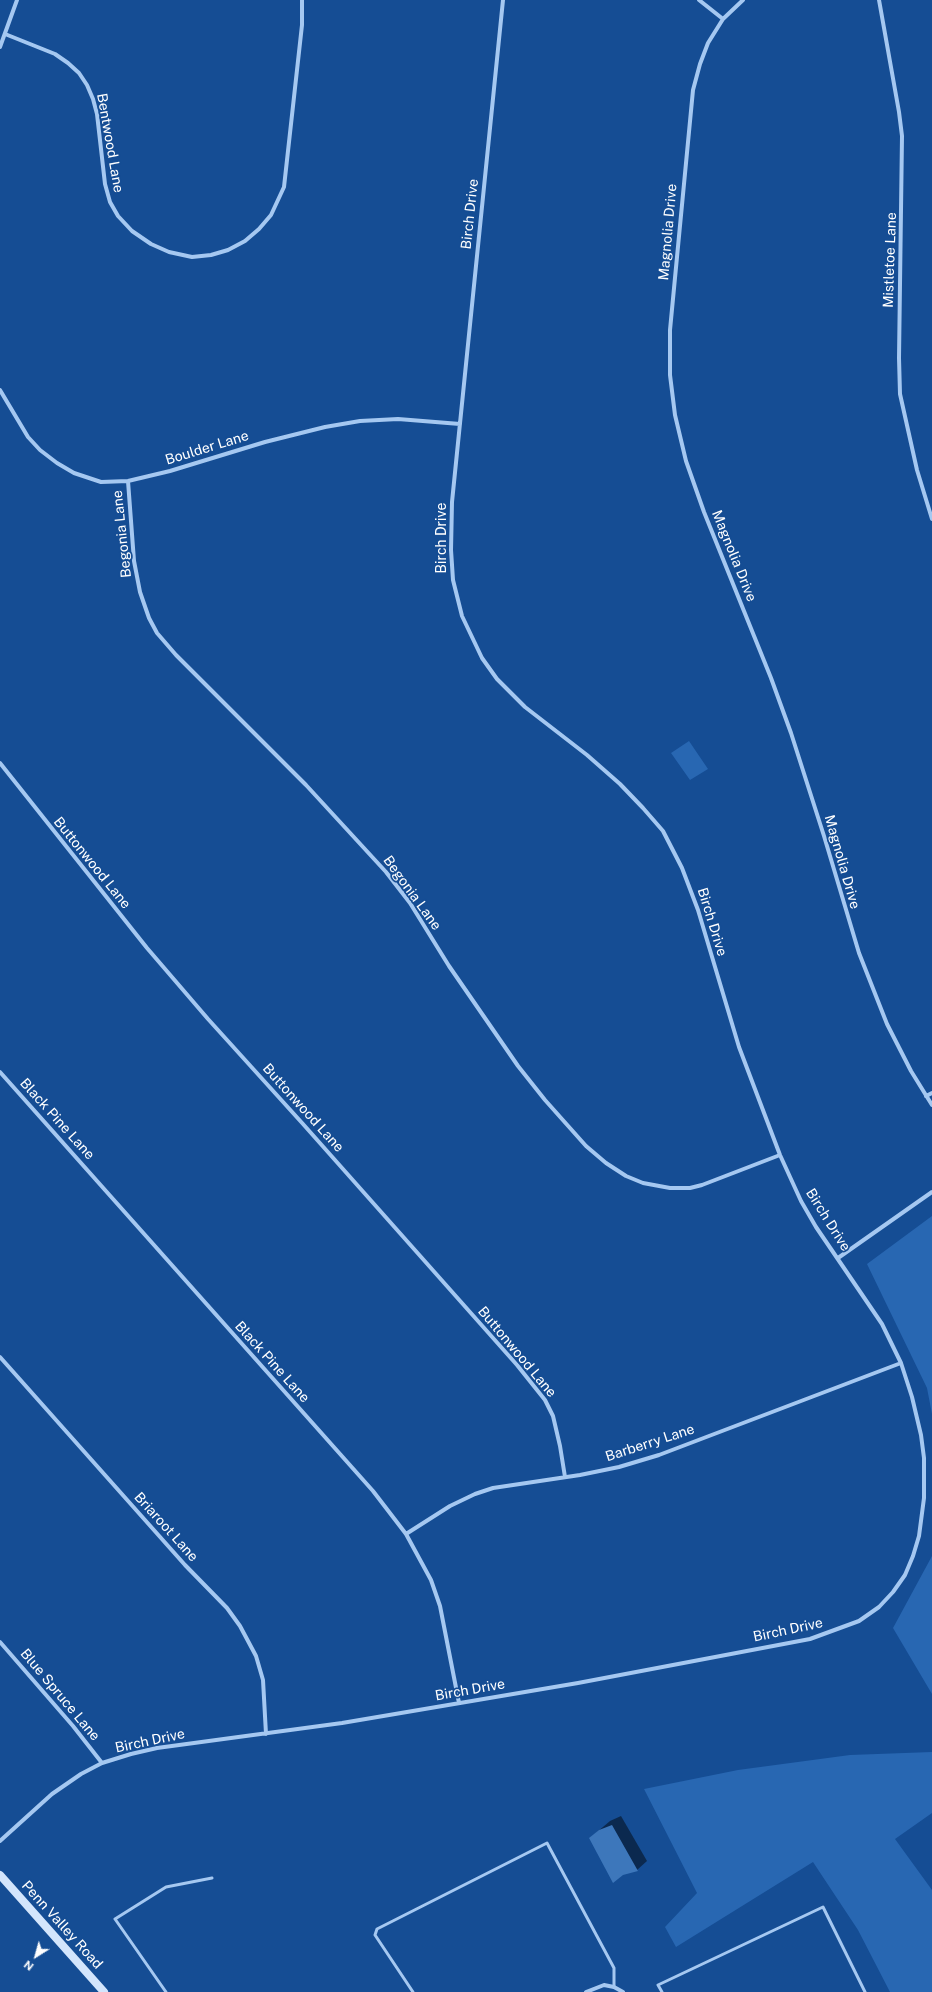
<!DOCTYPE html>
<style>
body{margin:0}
#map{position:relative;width:932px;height:1992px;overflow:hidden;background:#154d94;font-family:"Public Sans",sans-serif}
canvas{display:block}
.north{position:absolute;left:16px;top:1936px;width:40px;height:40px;-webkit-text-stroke:3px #154d94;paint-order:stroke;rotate:217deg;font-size:11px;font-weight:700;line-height:16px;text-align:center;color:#fff}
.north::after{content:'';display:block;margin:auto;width:14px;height:18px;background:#fff;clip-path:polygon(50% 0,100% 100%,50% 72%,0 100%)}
</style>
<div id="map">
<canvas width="932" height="1992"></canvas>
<div class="north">N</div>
</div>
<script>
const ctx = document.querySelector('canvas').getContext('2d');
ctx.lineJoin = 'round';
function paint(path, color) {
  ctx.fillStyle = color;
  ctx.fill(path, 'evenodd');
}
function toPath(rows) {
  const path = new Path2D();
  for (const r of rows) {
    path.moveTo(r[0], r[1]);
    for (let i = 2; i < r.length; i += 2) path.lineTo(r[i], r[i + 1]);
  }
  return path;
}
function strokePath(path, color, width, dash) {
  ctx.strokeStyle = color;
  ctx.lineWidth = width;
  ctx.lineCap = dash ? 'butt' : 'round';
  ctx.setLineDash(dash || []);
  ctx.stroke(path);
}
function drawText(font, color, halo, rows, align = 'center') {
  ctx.font = font + ' "Public Sans",sans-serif';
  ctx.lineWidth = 3.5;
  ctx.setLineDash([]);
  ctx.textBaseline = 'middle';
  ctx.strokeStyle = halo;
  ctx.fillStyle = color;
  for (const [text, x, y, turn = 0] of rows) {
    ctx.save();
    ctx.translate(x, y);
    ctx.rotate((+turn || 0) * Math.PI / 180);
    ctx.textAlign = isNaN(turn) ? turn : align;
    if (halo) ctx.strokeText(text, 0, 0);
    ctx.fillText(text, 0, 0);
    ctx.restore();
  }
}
paint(toPath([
 [689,741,708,769,690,780,671,753],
 [932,1216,932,1414,927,1388,867,1264],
 [932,1556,932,1694,893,1628],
 [932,1752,932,1813,895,1839,932,1890,932,1992,890,1992,858,1930,813,1862,676,1947,665,1927,697,1893,644,1789,738,1770,850,1755]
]), '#2867b2');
paint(toPath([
 [621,1816,647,1861,637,1870,590,1838,610,1821]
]), '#0007');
paint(toPath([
 [612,1825,638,1871,623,1875,613,1883,589,1838,599,1830]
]), '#3d77bb');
strokePath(toPath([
 [166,1992,115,1919,166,1887,212,1878],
 [413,1992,375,1935,377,1929,547,1843,614,1968,614,1987],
 [662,1992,658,1985,823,1907,865,1992]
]), '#a5c8f1', 3);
strokePath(toPath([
 [699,0,723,19],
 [743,0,723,19,708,43,700,64,693,90,670,330,670,375,675,415,686,461,704,512,771,678,791,733,824,836,859,953,887,1024,911,1071,932,1105],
 [879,0,899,112,902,136,899,358,900,394,917,470,932,519],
 [5,34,55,54,68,63,79,73,87,85,93,99,97,114,105,184,110,202,118,216,132,231,151,244,169,252,192,257,211,255,228,250,245,241,259,229,271,215,284,187,302,25,302,0],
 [0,47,17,0],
 [0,390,28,437,40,450,57,463,74,473,101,482,128,481,170,471,265,442,325,427,360,421,398,419,460,424],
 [128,481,134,561,140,592,149,618,157,633,176,655,306,785,386,872,410,903,449,966,518,1066,545,1100,586,1146,606,1163,626,1176,643,1183,670,1188,690,1188,702,1185,780,1155],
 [0,763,147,948,208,1019,303,1124,517,1365,545,1400,553,1416,560,1446,565,1477],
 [0,1072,373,1491,406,1534,431,1580,440,1606,459,1703],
 [926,1096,932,1093],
 [838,1258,932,1192],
 [0,1357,185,1565,227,1608,240,1626,256,1656,263,1680,266,1734],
 [406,1534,450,1506,475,1494,493,1488,580,1475,619,1467,659,1455,901,1363],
 [0,1642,73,1726,102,1763],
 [0,1841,52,1794,81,1774,102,1763,131,1754,157,1748,342,1723,578,1683,810,1639,859,1621,879,1607,893,1592,905,1575,913,1556,919,1536,924,1498,924,1458,921,1435,912,1397,901,1363,882,1324,816,1227,801,1201,780,1155,739,1047,698,910,682,868,663,831,643,808,620,784,587,755,525,707,497,679,482,658,462,616,453,580,451,550,452,502,503,0],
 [586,1992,604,1985,614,1987,623,1992]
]), '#a5c8f1', 4);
strokePath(toPath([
 [0,1875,104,1992]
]), '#d3e5fc', 8);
drawText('14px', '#fff', '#154d94', [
 ["Bentwood Lane",110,143,80],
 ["Birch Drive",470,214,-84],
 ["Magnolia Drive",668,232,-85],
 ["Mistletoe Lane",890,260,-88],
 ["Boulder Lane",207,448,-17],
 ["Begonia Lane",122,534,-96],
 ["Birch Drive",442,538,-90],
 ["Magnolia Drive",734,556,68],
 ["Magnolia Drive",842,862,74],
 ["Buttonwood Lane",92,863,51],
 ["Begonia Lane",412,893,54],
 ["Birch Drive",712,922,73],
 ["Buttonwood Lane",303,1108,48],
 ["Black Pine Lane",57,1119,48],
 ["Birch Drive",828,1220,58],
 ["Buttonwood Lane",517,1352,50],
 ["Black Pine Lane",272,1362,48],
 ["Barberry Lane",650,1443,-18],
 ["Briaroot Lane",166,1527,48],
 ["Birch Drive",788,1630,-12],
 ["Birch Drive",470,1690,-10],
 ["Blue Spruce Lane",60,1695,50],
 ["Birch Drive",150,1741,-12],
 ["Penn Valley Road",62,1925,48]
]);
</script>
